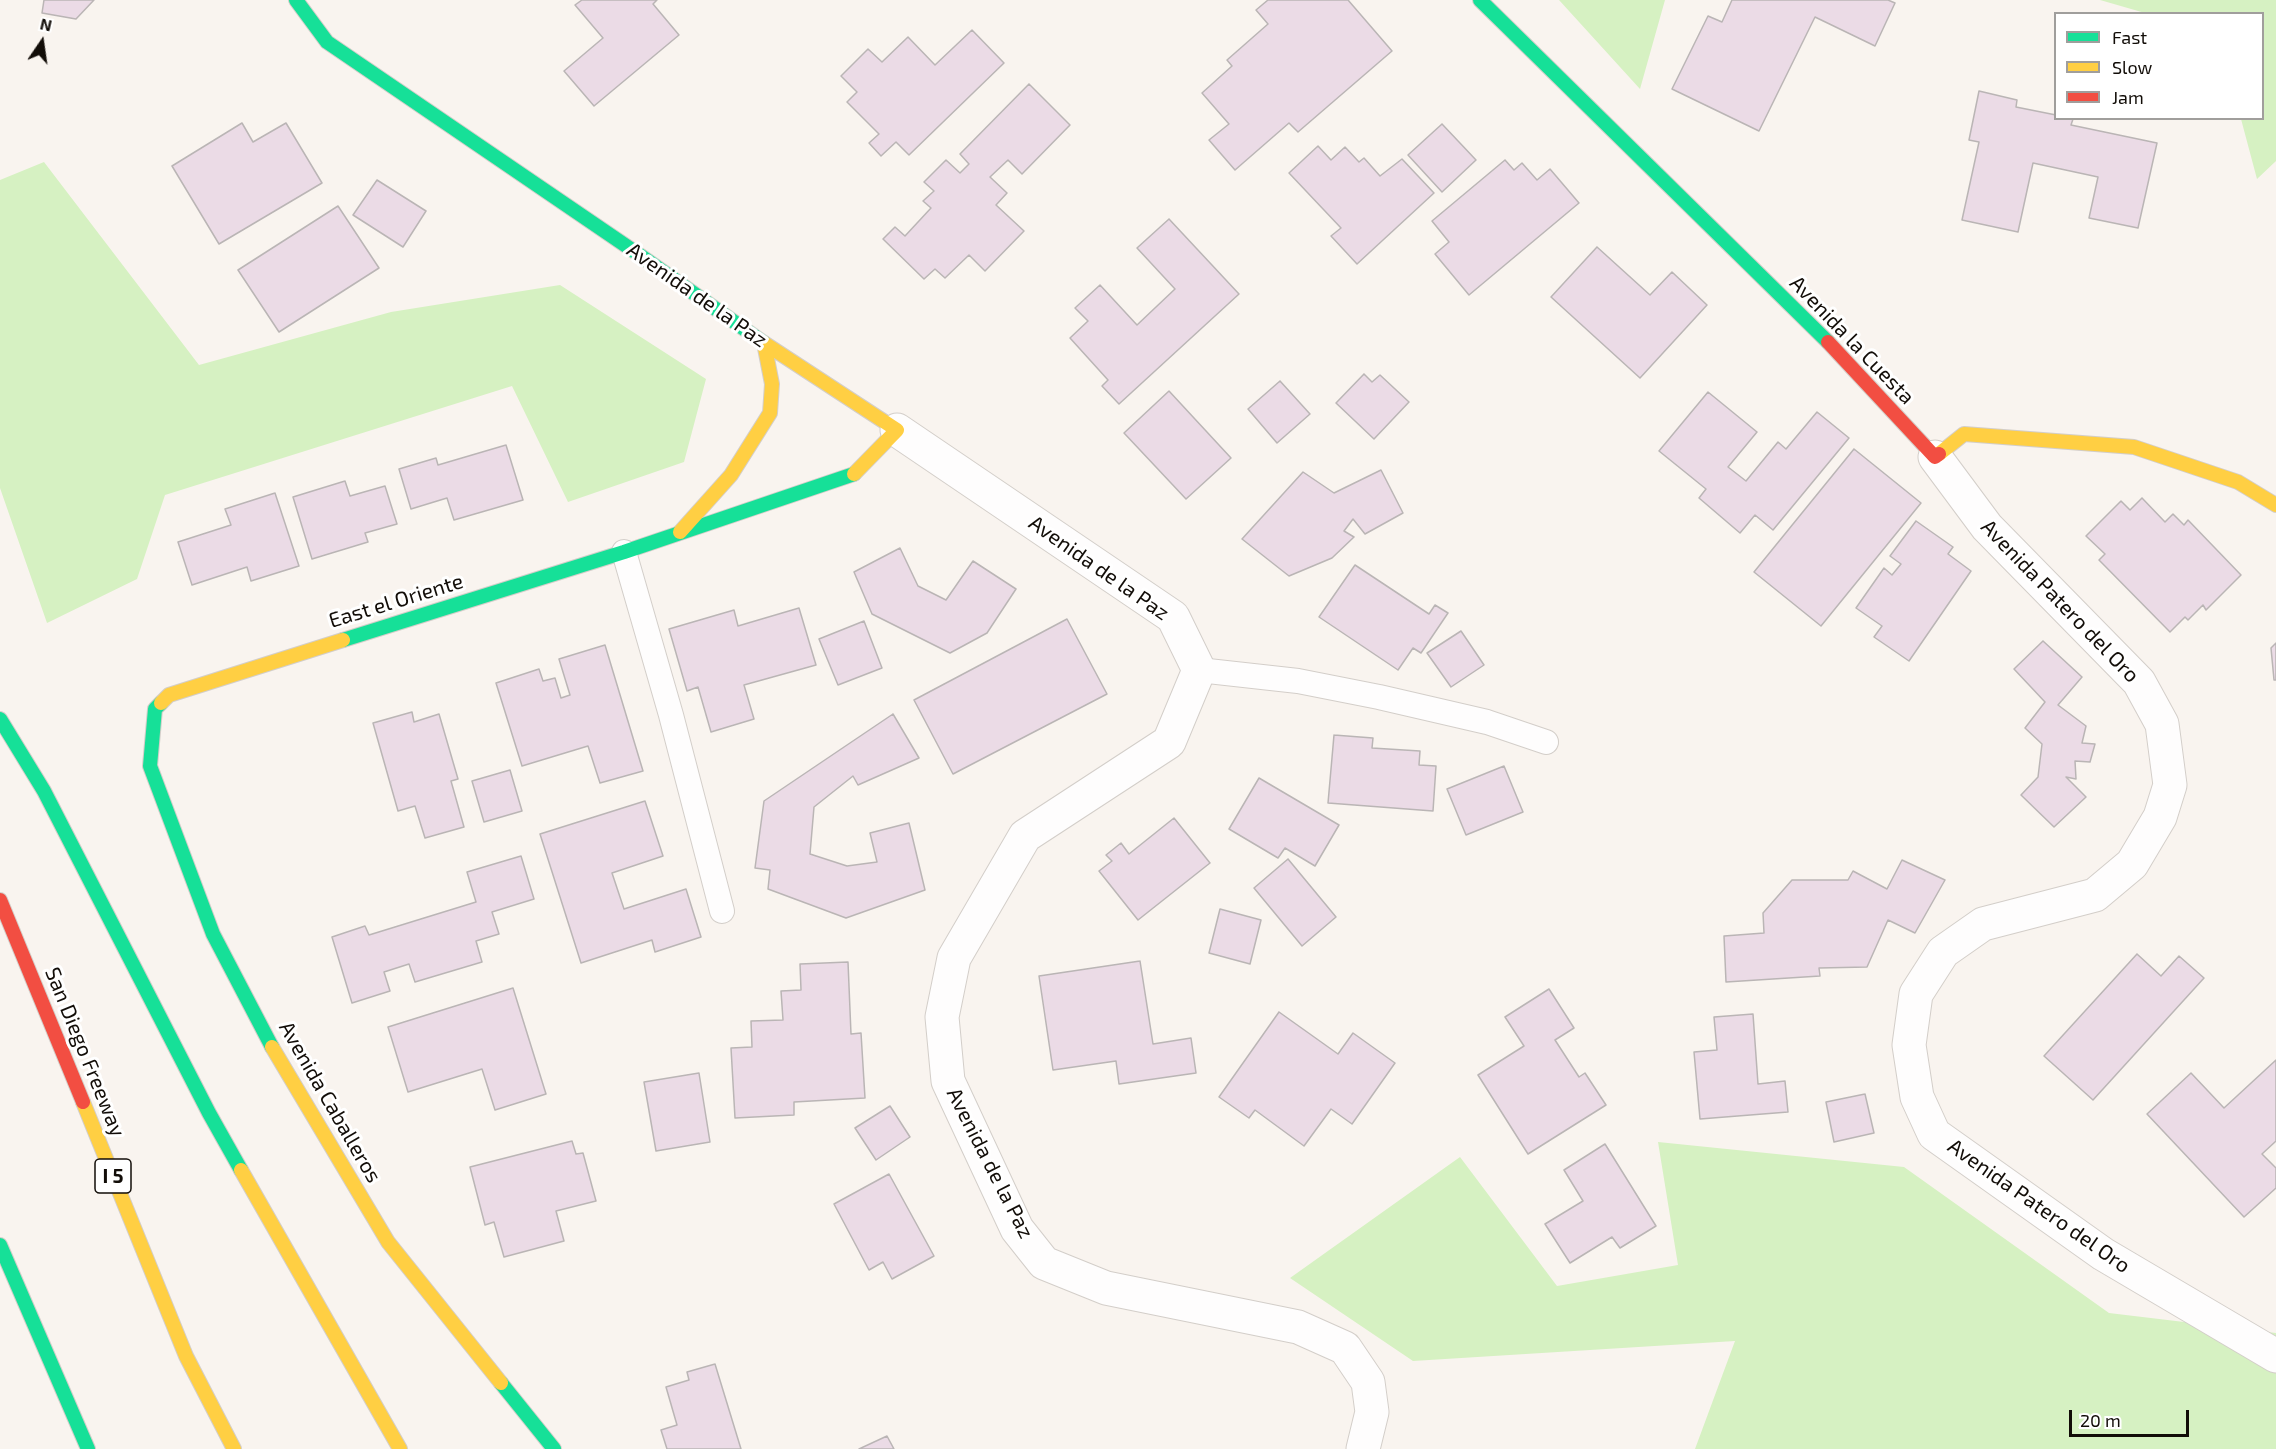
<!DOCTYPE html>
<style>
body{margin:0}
#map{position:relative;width:2276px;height:1449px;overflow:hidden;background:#f9f4ef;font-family:"Exo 2",sans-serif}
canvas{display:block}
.legend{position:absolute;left:2054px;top:12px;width:210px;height:108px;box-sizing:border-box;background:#fff;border:2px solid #a09e9c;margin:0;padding:8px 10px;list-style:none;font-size:18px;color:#120d08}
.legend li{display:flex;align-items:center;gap:12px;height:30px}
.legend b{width:30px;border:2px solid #a09e9c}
.north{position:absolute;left:12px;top:12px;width:60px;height:60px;-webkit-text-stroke:4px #fff;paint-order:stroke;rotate:13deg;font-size:16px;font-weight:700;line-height:24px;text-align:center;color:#120d08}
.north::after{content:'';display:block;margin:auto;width:21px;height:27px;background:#120d08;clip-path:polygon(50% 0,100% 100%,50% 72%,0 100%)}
.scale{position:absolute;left:2069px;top:1410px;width:120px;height:27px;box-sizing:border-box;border:3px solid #120d08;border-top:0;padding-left:8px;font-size:18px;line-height:21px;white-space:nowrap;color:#120d08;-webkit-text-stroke:4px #fff;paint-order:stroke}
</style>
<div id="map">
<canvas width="2276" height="1449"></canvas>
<ul class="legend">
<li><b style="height:8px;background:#16e098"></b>Fast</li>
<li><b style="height:8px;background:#ffcf43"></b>Slow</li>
<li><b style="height:8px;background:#f24e42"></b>Jam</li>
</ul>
<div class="north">N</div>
<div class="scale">20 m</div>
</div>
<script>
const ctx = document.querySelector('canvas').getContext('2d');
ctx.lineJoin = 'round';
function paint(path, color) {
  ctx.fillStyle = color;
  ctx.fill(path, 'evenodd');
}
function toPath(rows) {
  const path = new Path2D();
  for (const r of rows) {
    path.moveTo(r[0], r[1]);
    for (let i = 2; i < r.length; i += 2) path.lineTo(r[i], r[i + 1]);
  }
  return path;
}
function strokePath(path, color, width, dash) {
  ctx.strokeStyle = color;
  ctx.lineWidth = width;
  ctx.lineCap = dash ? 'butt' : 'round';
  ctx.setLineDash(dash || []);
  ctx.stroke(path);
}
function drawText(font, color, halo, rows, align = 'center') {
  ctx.font = font + ' "Exo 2",sans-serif';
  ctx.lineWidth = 6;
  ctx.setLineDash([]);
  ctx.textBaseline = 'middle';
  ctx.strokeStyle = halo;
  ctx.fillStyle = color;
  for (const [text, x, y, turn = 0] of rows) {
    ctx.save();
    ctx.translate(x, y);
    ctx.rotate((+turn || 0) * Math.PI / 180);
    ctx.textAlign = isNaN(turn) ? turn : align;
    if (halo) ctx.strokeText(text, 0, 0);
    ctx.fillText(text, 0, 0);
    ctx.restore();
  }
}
paint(toPath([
 [1559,0,1665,0,1640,89],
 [2100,0,2276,0,2276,161,2257,179,2241,119,2262,118,2262,14,2145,13],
 [44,162,199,365,391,312,560,285,706,379,684,462,568,502,512,386,165,495,137,579,47,623,0,488,0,180],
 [1658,1142,1904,1167,2109,1313,2276,1333,2276,1449,1695,1449,1735,1341,1413,1361,1290,1278,1460,1157,1557,1286,1678,1265]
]), '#d6f1c2');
const building = toPath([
 [44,0,94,0,76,19,42,13,44,0],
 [582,0,657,0,653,4,679,35,594,106,564,71,603,38,575,5,582,0],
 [1268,0,1348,0,1392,51,1298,132,1289,123,1235,170,1209,140,1229,124,1202,93,1232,66,1227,60,1268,24,1256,10,1268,0],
 [1732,0,1888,0,1895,3,1875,46,1815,17,1759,131,1672,89,1708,16,1722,22,1732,0],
 [972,30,1004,63,909,155,896,142,881,156,869,143,879,134,847,102,857,92,841,76,868,49,882,62,908,37,935,65,972,30],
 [1029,84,1070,125,1022,174,1008,160,990,177,1007,193,996,205,1024,231,985,271,969,255,945,278,935,269,924,279,883,239,895,227,905,236,931,208,923,201,934,191,924,182,946,160,960,173,969,164,960,154,1029,84],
 [1979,91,2017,100,2016,107,2056,115,2056,118,2073,119,2071,125,2157,143,2138,228,2089,218,2098,177,2033,163,2018,232,1962,220,1979,142,1969,140,1979,91],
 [242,123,253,142,286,123,322,183,219,244,172,166,242,123],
 [1442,124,1476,160,1442,192,1408,155,1442,124],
 [1318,146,1331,160,1345,147,1359,162,1364,158,1380,176,1402,159,1434,193,1357,264,1331,236,1341,228,1289,173,1318,146],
 [1505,160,1514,170,1522,163,1537,180,1550,169,1579,203,1469,295,1435,254,1449,242,1432,221,1505,160],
 [377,180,426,211,403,247,353,215,377,180],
 [338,206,379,268,279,332,238,270,338,206],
 [1169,219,1239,294,1119,404,1102,386,1108,380,1070,338,1088,321,1075,308,1100,285,1137,325,1175,289,1137,248,1169,219],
 [1597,247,1650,295,1672,272,1707,305,1640,378,1551,297,1597,247],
 [1364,374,1372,382,1380,375,1409,402,1374,439,1336,403,1364,374],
 [1280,381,1310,414,1277,443,1248,409,1280,381],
 [1169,391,1231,458,1186,499,1124,433,1169,391],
 [1708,392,1757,432,1728,467,1746,481,1778,442,1786,449,1817,412,1849,438,1773,530,1755,515,1740,533,1699,498,1706,489,1659,451,1708,392],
 [506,445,523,500,454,520,447,498,411,509,399,469,436,458,438,465,506,445],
 [1854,449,1921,503,1821,626,1754,572,1854,449],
 [1381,470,1403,513,1365,534,1353,519,1344,531,1354,537,1332,558,1289,576,1242,539,1303,472,1334,493,1381,470],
 [345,481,350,496,385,486,397,524,365,533,368,542,312,559,293,497,345,481],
 [275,493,299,566,251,581,247,567,192,585,178,542,231,525,225,509,275,493],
 [2142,498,2165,522,2173,514,2184,525,2188,520,2241,575,2206,610,2203,605,2188,620,2185,617,2170,632,2099,560,2105,554,2086,536,2121,501,2130,510,2142,498],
 [1916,521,1953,547,1948,554,1971,571,1909,661,1874,637,1882,626,1856,608,1884,568,1892,575,1901,564,1890,556,1916,521],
 [900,548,918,586,946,600,973,561,1016,589,987,633,950,653,872,614,854,572,900,548],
 [1355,565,1429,614,1435,605,1448,613,1421,653,1413,648,1398,670,1319,617,1355,565],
 [799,608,816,665,744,685,754,719,711,732,698,687,687,691,669,629,734,610,738,626,799,608],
 [1067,619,1107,694,953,774,914,700,1067,619],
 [864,621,882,668,838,685,819,639,864,621],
 [1461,631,1484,665,1451,687,1427,653,1461,631],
 [2043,641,2082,677,2058,705,2086,726,2082,743,2095,744,2090,762,2075,761,2076,779,2066,777,2086,797,2054,827,2021,795,2038,777,2042,744,2025,728,2045,702,2014,669,2043,641],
 [2276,643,2276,680,2274,680,2271,648,2276,643],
 [605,645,643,771,600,783,588,746,522,766,496,683,539,669,543,681,555,678,561,698,570,695,559,659,605,645],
 [412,712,414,722,439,714,458,779,451,781,464,827,425,838,415,806,398,811,373,723,412,712],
 [893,714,919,758,858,785,853,776,814,807,810,854,847,866,877,862,870,833,909,823,925,890,846,918,768,889,770,870,755,868,764,801,893,714],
 [1334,735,1373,738,1372,748,1420,751,1419,765,1436,766,1433,811,1328,803,1334,735],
 [1504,766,1523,812,1466,835,1447,789,1504,766],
 [510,770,522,811,484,822,472,781,510,770],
 [1259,778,1339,825,1315,866,1285,848,1278,858,1229,829,1259,778],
 [645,801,663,856,612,873,624,909,686,889,701,937,655,952,652,940,581,963,540,834,645,801],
 [1174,818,1210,863,1138,920,1099,871,1112,861,1106,855,1121,843,1129,854,1174,818],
 [521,856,534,899,492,912,499,934,476,941,482,962,415,982,409,964,384,972,390,991,352,1003,332,937,365,926,369,935,476,902,467,872,521,856],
 [1288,859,1336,917,1302,946,1254,888,1288,859],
 [1902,860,1945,880,1915,933,1888,920,1867,967,1819,968,1820,976,1726,982,1724,936,1764,933,1763,913,1792,880,1848,880,1853,871,1887,889,1902,860],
 [1220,909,1261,920,1250,964,1209,953,1220,909],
 [2137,954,2161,976,2179,956,2204,978,2093,1100,2044,1056,2137,954],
 [1140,961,1153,1044,1191,1038,1196,1073,1119,1084,1116,1061,1053,1070,1039,976,1140,961],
 [848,962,851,1034,861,1033,865,1098,794,1102,794,1115,735,1118,731,1048,752,1047,751,1021,783,1020,781,991,801,990,800,964,848,962],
 [513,988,546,1094,495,1110,482,1069,408,1092,388,1027,513,988],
 [1549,989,1574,1028,1555,1040,1579,1077,1585,1073,1606,1105,1528,1154,1478,1075,1524,1046,1505,1017,1549,989],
 [1279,1012,1338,1054,1353,1033,1395,1063,1352,1124,1331,1109,1304,1146,1255,1110,1249,1118,1219,1097,1279,1012],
 [1753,1014,1758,1084,1785,1081,1788,1112,1700,1119,1694,1052,1717,1050,1714,1017,1753,1014],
 [2276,1060,2276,1141,2262,1154,2276,1168,2276,1188,2244,1217,2147,1114,2191,1073,2224,1108,2276,1060],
 [699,1073,710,1142,656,1151,644,1082,699,1073],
 [1865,1094,1874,1133,1834,1142,1826,1102,1865,1094],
 [890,1106,910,1137,876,1160,855,1128,890,1106],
 [572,1141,576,1154,583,1153,596,1201,556,1211,564,1241,504,1257,494,1222,485,1225,470,1167,572,1141],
 [1605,1144,1656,1226,1620,1248,1612,1237,1570,1263,1545,1224,1583,1201,1564,1170,1605,1144],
 [889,1174,934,1256,892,1279,883,1262,869,1270,834,1204,889,1174],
 [715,1364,741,1449,667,1449,661,1430,677,1425,666,1387,689,1380,687,1372,715,1364],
 [887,1436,894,1449,859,1449,887,1436]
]);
paint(building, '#ebdbe6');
strokePath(building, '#bab5b5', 1.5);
const lane = toPath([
 [624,552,671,715,722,911],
 [1199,670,1298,681,1379,697,1487,722,1546,742]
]);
const street = toPath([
 [897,430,1173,617,1199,670,1169,742,1025,836,954,958,942,1017,948,1081,1017,1229,1044,1263,1106,1288,1298,1327,1345,1348,1368,1382,1372,1412,1363,1449],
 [1935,457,1987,527,2139,682,2162,724,2170,785,2160,817,2132,864,2095,895,1983,924,1943,952,1916,994,1909,1045,1917,1097,1934,1134,2103,1254,2276,1356]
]);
const fast = toPath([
 [296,0,327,42,641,256,764,343],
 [1480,0,1828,342],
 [343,640,624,552,854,474],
 [161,703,155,709,150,766,213,934,272,1047],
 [0,719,44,791,209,1113,241,1170],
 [0,1245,88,1449],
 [501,1383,554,1449]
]);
const slow = toPath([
 [764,343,897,430,854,474],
 [1939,454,1964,434,2134,447,2238,482,2276,505],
 [680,532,731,475,770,413,772,384,764,343],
 [161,703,169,695,343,640],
 [272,1047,388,1242,501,1383],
 [83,1102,186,1356,234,1449],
 [241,1170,400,1449]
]);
const jam = toPath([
 [1828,342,1935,457,1939,454],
 [0,900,83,1102]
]);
strokePath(lane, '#d3cec9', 26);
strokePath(street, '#d3cec9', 35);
strokePath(fast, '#d3cec9', 16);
strokePath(slow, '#d3cec9', 16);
strokePath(jam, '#d3cec9', 16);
strokePath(lane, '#fefdfd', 24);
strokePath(street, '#fefdfd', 33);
strokePath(fast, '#16e098', 14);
strokePath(slow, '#ffcf43', 14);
strokePath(jam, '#f24e42', 14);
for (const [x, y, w] of [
 [113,1176,36]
]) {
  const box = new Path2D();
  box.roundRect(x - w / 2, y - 17, w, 34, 4.5);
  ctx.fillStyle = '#fff';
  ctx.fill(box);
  strokePath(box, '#120d08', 1.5);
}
drawText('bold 20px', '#120d08', null, [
 ["I 5",113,1176]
]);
drawText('21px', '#120d08', '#fff', [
 ["Avenida de la Paz",697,295,35],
 ["Avenida la Cuesta",1852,340,46],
 ["Avenida de la Paz",1099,568,35],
 ["East el Oriente",396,601,-17],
 ["Avenida Patero del Oro",2060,601,46],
 ["San Diego Freeway",85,1052,68],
 ["Avenida Caballeros",330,1102,60],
 ["Avenida de la Paz",990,1163,63],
 ["Avenida Patero del Oro",2039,1206,35]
]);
</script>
